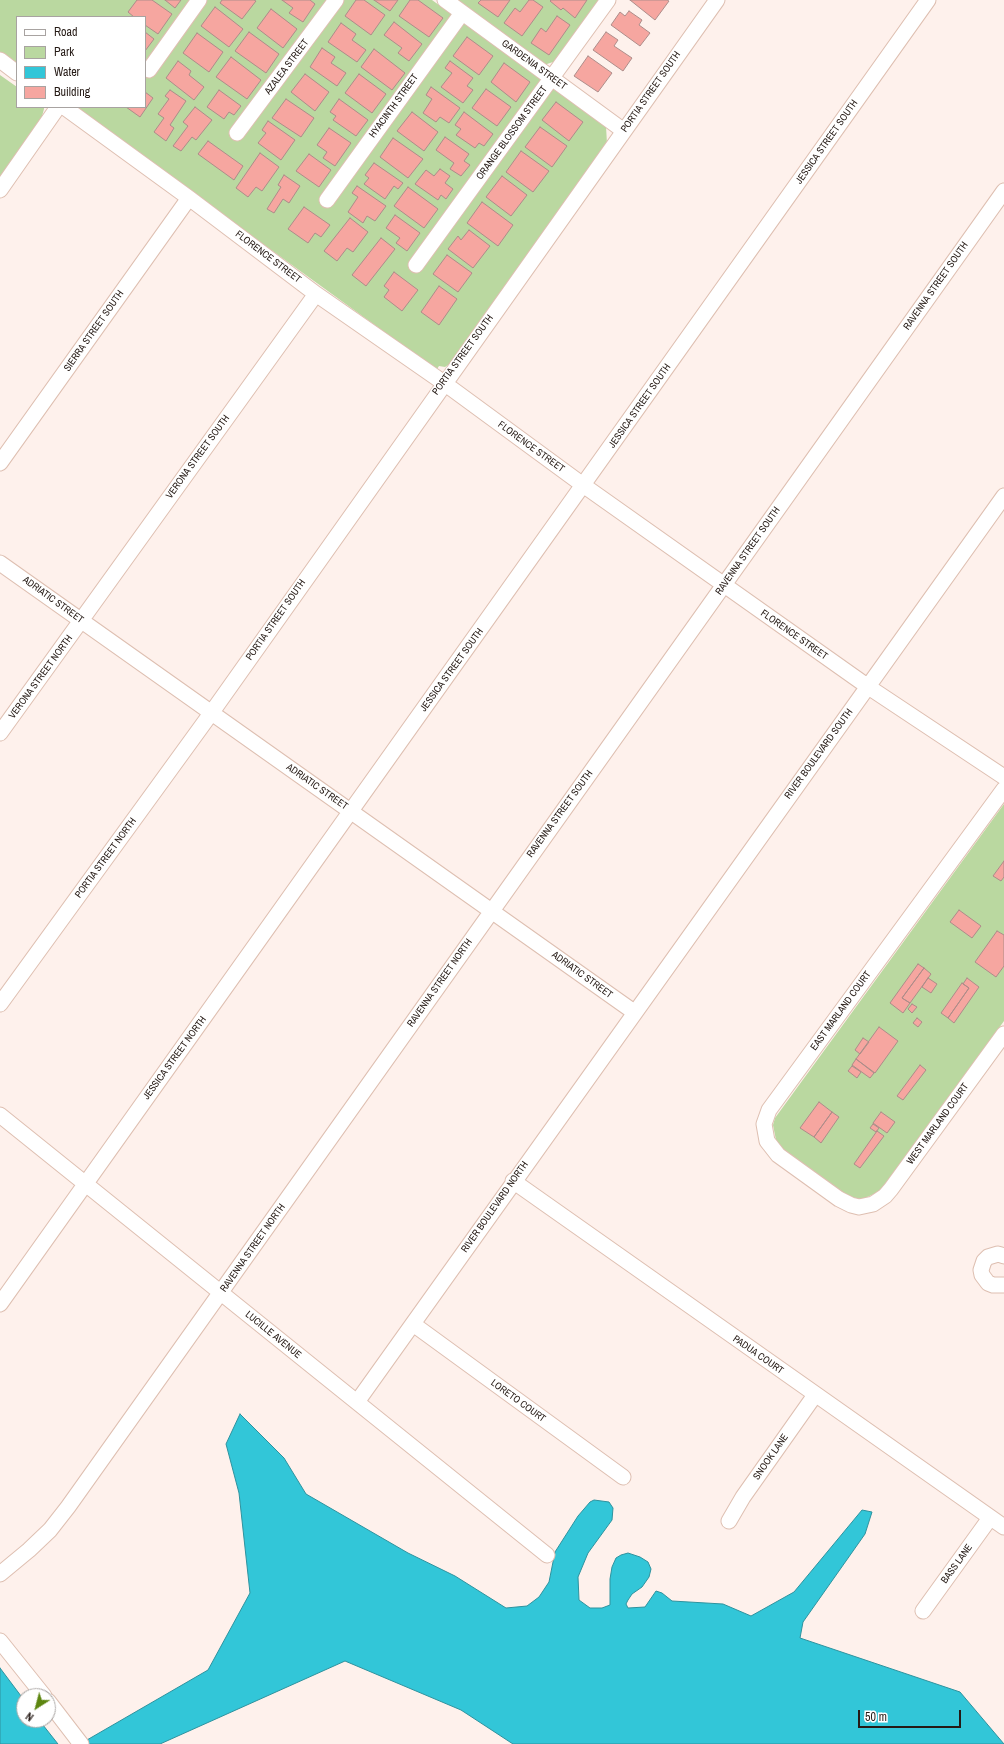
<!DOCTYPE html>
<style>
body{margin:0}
#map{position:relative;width:1004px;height:1744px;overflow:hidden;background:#fef1ec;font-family:"Archivo Narrow",sans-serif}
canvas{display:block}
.legend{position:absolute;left:16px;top:16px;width:130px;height:92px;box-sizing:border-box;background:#fff;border:1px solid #a8a3a1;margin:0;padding:5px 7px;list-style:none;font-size:12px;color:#251a15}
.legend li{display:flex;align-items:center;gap:8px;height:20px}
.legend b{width:20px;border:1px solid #a8a3a1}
.north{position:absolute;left:16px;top:1688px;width:40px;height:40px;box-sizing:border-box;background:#fff;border:1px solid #a8a3a1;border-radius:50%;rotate:216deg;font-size:11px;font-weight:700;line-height:16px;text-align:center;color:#251a15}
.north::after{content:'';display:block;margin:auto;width:14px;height:18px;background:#5d8610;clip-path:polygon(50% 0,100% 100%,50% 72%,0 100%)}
.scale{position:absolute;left:858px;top:1710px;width:103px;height:18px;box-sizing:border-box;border:2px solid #251a15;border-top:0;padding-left:5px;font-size:12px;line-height:14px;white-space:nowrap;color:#251a15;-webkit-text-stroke:3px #fff;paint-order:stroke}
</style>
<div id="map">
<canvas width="1004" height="1744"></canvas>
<ul class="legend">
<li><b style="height:5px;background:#fff"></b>Road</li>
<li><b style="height:11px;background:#bad8a0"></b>Park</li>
<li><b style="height:11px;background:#32c6d8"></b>Water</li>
<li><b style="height:11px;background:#f6a6a0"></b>Building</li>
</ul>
<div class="north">N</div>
<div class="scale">50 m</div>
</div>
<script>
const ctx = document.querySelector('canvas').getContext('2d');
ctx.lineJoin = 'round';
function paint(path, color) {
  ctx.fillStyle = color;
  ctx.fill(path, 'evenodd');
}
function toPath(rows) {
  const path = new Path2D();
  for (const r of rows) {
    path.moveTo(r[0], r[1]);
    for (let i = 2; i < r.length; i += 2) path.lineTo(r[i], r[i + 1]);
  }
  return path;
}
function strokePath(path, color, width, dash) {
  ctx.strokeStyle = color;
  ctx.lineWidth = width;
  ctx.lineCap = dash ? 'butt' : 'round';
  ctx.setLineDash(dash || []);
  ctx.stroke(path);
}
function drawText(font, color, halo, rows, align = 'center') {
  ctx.font = font + ' "Archivo Narrow",sans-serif';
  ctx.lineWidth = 3;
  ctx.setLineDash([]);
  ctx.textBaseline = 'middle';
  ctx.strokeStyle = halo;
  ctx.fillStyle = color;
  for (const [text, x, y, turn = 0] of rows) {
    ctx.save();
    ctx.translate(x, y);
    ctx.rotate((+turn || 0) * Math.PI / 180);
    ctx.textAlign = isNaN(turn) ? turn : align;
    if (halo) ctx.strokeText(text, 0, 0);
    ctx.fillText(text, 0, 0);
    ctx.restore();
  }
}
paint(toPath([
 [0,0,432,0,606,126,607,144,451,363,445,367,439,366,437,369,434,368,74,107,145,107,145,17,17,17,17,65,0,53],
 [455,0,602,0,556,61,547,64,544,64],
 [0,75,17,87,17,107,44,107,44,109,41,120,0,179],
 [1004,804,1004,1021,883,1187,878,1192,863,1199,849,1197,784,1150,776,1140,773,1125,775,1118]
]), '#bad8a0');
const water = toPath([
 [240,1414,284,1458,306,1494,408,1553,455,1576,506,1608,527,1606,539,1597,549,1582,555,1552,578,1516,590,1502,594,1500,609,1502,613,1508,612,1520,588,1553,578,1577,579,1600,590,1608,602,1608,610,1605,610,1579,612,1567,616,1558,621,1555,628,1553,640,1557,648,1562,651,1569,649,1577,642,1587,632,1594,628,1600,626,1604,628,1608,645,1607,656,1591,662,1593,672,1601,723,1604,751,1616,794,1592,862,1510,872,1512,865,1534,803,1622,800,1638,960,1692,1004,1744,513,1744,461,1710,345,1661,160,1744,80,1744,208,1670,250,1593,239,1493,226,1444,240,1414],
 [0,1668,24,1700,24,1720,39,1720,58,1744,0,1744,0,1668]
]);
paint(water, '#32c6d8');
strokePath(water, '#2e929e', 1);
const building = toPath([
 [137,0,152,0,172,14,158,34,145,25,145,17,134,17,128,12,137,0],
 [165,0,181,0,175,8,165,0],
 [222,0,254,0,256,1,242,19,220,3,222,0],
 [282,0,310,0,315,4,303,22,289,13,293,8,282,0],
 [356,0,364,0,385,15,371,35,345,16,356,0],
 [374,0,398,0,390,11,374,0],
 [410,0,418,0,443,18,429,37,399,16,410,0],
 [481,0,510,0,498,17,478,3,481,0],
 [529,0,533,0,543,7,522,36,504,23,515,8,520,12,529,0],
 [551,0,587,0,575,18,563,8,561,10,550,1,551,0],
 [630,0,667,0,669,1,655,20,630,0],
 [215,7,243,29,229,47,201,26,215,7],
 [271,9,297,29,283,48,257,28,271,9],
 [629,11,642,20,639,25,650,33,640,46,611,25,620,12,625,16,629,11],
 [557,16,570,25,549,55,531,43,541,28,546,32,557,16],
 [394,22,422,44,409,61,398,53,402,48,384,35,394,22],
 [341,23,356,34,352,40,366,50,357,62,328,42,341,23],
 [145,32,154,39,145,51,145,32],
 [249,32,279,54,266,73,235,51,249,32],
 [606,32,618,40,614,46,632,58,623,71,593,50,606,32],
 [197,33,223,52,209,72,183,53,197,33],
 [467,37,493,56,479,75,453,56,467,37],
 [322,48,335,57,331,63,346,73,337,86,310,67,322,48],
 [374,49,405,73,392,90,361,67,374,49],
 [588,56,612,73,598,92,574,76,588,56],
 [231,57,261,80,247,99,216,77,231,57],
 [178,61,191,71,189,75,204,87,194,100,166,78,178,61],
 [450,61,473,78,467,86,473,90,463,103,441,87,452,73,445,68,450,61],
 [504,63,530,82,516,102,491,82,504,63],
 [305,74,329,92,315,111,291,92,305,74],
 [359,74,386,94,372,113,345,93,359,74],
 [431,87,460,108,449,123,440,117,436,122,423,113,432,99,426,95,431,87],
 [486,89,511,107,497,126,472,108,486,89],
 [170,90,186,101,170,125,174,128,166,141,154,132,164,118,158,114,169,99,165,96,170,90],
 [219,90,241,106,234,115,229,112,224,119,207,107,219,90],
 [145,92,153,98,140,117,126,107,145,107,145,92],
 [286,99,314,118,301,137,272,118,286,99],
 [339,99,368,120,356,136,333,120,336,116,330,112,339,99],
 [556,102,583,122,569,141,542,120,556,102],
 [195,107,212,120,196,140,192,137,181,151,173,146,188,126,183,122,195,107],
 [412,112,438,132,424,151,397,131,412,112],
 [464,112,493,134,484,146,479,143,475,148,456,135,461,129,455,125,464,112],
 [268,121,295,140,281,160,258,143,266,133,262,130,268,121],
 [540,127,567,146,552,167,525,147,540,127],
 [329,128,351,143,335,166,323,158,327,152,317,145,329,128],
 [445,137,469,154,464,161,470,165,461,176,450,169,454,163,436,150,445,137],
 [393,138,423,159,408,178,380,157,393,138],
 [208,141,243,166,234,180,198,154,208,141],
 [521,151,549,171,533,192,506,172,521,151],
 [260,153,279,167,262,191,256,187,248,197,236,188,260,153],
 [309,154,331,170,319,187,296,171,309,154],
 [374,163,403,183,398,189,394,186,385,199,364,184,369,178,365,175,374,163],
 [440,169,450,176,445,183,453,189,446,199,441,195,438,200,415,184,426,170,434,176,440,169],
 [284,175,300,186,289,203,283,199,274,213,267,209,281,187,278,185,284,175],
 [502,176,527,195,511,216,486,197,502,176],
 [357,186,386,206,375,221,367,216,363,223,348,212,358,197,352,193,357,186],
 [408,187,438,209,424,228,394,206,408,187],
 [482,202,513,225,498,246,467,223,482,202],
 [304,207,330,225,321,237,315,233,308,243,288,229,304,207],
 [395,215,420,233,407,251,396,243,400,238,386,228,395,215],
 [350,218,368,232,353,252,347,248,337,261,324,251,350,218],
 [469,230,490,246,473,268,448,249,458,236,461,240,469,230],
 [381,238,395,249,366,286,352,275,381,238],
 [447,255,472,273,458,292,433,274,447,255],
 [394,272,418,290,402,311,384,297,389,290,384,286,394,272],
 [439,286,457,299,439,325,421,312,439,286],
 [1004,861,1004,877,1001,881,993,876,1004,861],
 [959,910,981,926,972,938,950,922,959,910],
 [997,931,1004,935,1004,966,996,977,975,962,997,931],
 [918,964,924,968,902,998,910,1003,903,1013,890,1003,918,964],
 [924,968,931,974,910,1003,902,998,924,968],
 [928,978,937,984,931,993,922,987,928,978],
 [967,978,979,987,954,1023,948,1018,969,988,963,984,967,978],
 [962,983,969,988,948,1018,941,1013,962,983],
 [912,1004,917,1007,912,1013,908,1009,912,1004],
 [917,1018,922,1022,918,1027,913,1023,917,1018],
 [879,1027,898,1041,875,1073,856,1059,879,1027],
 [863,1038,869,1042,860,1054,855,1050,863,1038],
 [856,1059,874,1073,870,1078,852,1065,856,1059],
 [920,1065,926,1070,903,1100,897,1096,920,1065],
 [852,1066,861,1072,857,1078,848,1071,852,1066],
 [819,1102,832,1112,814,1137,800,1128,819,1102],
 [832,1112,839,1117,821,1143,814,1137,832,1112],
 [881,1112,895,1122,887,1133,873,1123,881,1112],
 [873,1124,879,1128,876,1132,870,1128,873,1124],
 [877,1131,884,1136,860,1168,854,1164,877,1131]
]);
paint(building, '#f6a6a0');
strokePath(building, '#ad8c89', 1);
const minor = toPath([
 [445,0,624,131],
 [0,60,17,73],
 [149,70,199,0],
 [64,107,189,198,316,294,444,383,583,485,867,686,1004,777],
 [237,133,336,0],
 [0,190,58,107],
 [327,200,462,13],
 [416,265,608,0],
 [0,463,189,198],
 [0,563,634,1012],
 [0,733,316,294],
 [1004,789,769,1110,764,1124,767,1141,778,1155,839,1199,851,1205,859,1207,873,1204,885,1196,891,1189,1004,1034],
 [0,1004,212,712,717,0],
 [0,1115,547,1555],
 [513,1181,1004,1527],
 [1004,1256,998,1254,988,1257,984,1261,981,1270,982,1275,988,1283,993,1285,1004,1285],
 [0,1304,928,0],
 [413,1324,623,1477],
 [357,1402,1004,496],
 [729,1521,743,1497,815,1395],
 [0,1574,29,1550,50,1530,68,1507,1004,191],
 [923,1611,990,1518],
 [0,1641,44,1696],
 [48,1701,81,1744]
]);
strokePath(minor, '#debfb1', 17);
strokePath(minor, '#fff', 15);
drawText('10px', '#251a15', '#fff', [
 ["GARDENIA STREET",534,65,36],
 ["AZALEA STREET",287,67,-53],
 ["PORTIA STREET SOUTH",651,92,-55],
 ["HYACINTH STREET",394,106,-54],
 ["ORANGE BLOSSOM STREET",512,133,-54],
 ["JESSICA STREET SOUTH",827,142,-55],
 ["FLORENCE STREET",268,257,37],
 ["RAVENNA STREET SOUTH",936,286,-55],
 ["SIERRA STREET SOUTH",94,331,-55],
 ["PORTIA STREET SOUTH",463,355,-54],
 ["JESSICA STREET SOUTH",640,406,-55],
 ["FLORENCE STREET",531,447,36],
 ["VERONA STREET SOUTH",198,457,-54],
 ["RAVENNA STREET SOUTH",748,551,-55],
 ["ADRIATIC STREET",53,600,36],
 ["PORTIA STREET SOUTH",276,620,-55],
 ["FLORENCE STREET",794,635,35],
 ["JESSICA STREET SOUTH",452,670,-54],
 ["VERONA STREET NORTH",41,677,-54],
 ["RIVER BOULEVARD SOUTH",819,754,-54],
 ["ADRIATIC STREET",317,787,35],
 ["RAVENNA STREET SOUTH",560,814,-54],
 ["PORTIA STREET NORTH",106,858,-54],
 ["ADRIATIC STREET",582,975,36],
 ["RAVENNA STREET NORTH",440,983,-55],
 ["EAST MARLAND COURT",841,1011,-54],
 ["JESSICA STREET NORTH",175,1058,-54],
 ["WEST MARLAND COURT",938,1124,-54],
 ["RIVER BOULEVARD NORTH",495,1207,-55],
 ["RAVENNA STREET NORTH",253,1248,-55],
 ["LUCILLE AVENUE",273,1335,39],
 ["PADUA COURT",758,1355,35],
 ["LORETO COURT",518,1401,36],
 ["SNOOK LANE",771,1457,-55],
 ["BASS LANE",957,1564,-54]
]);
</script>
